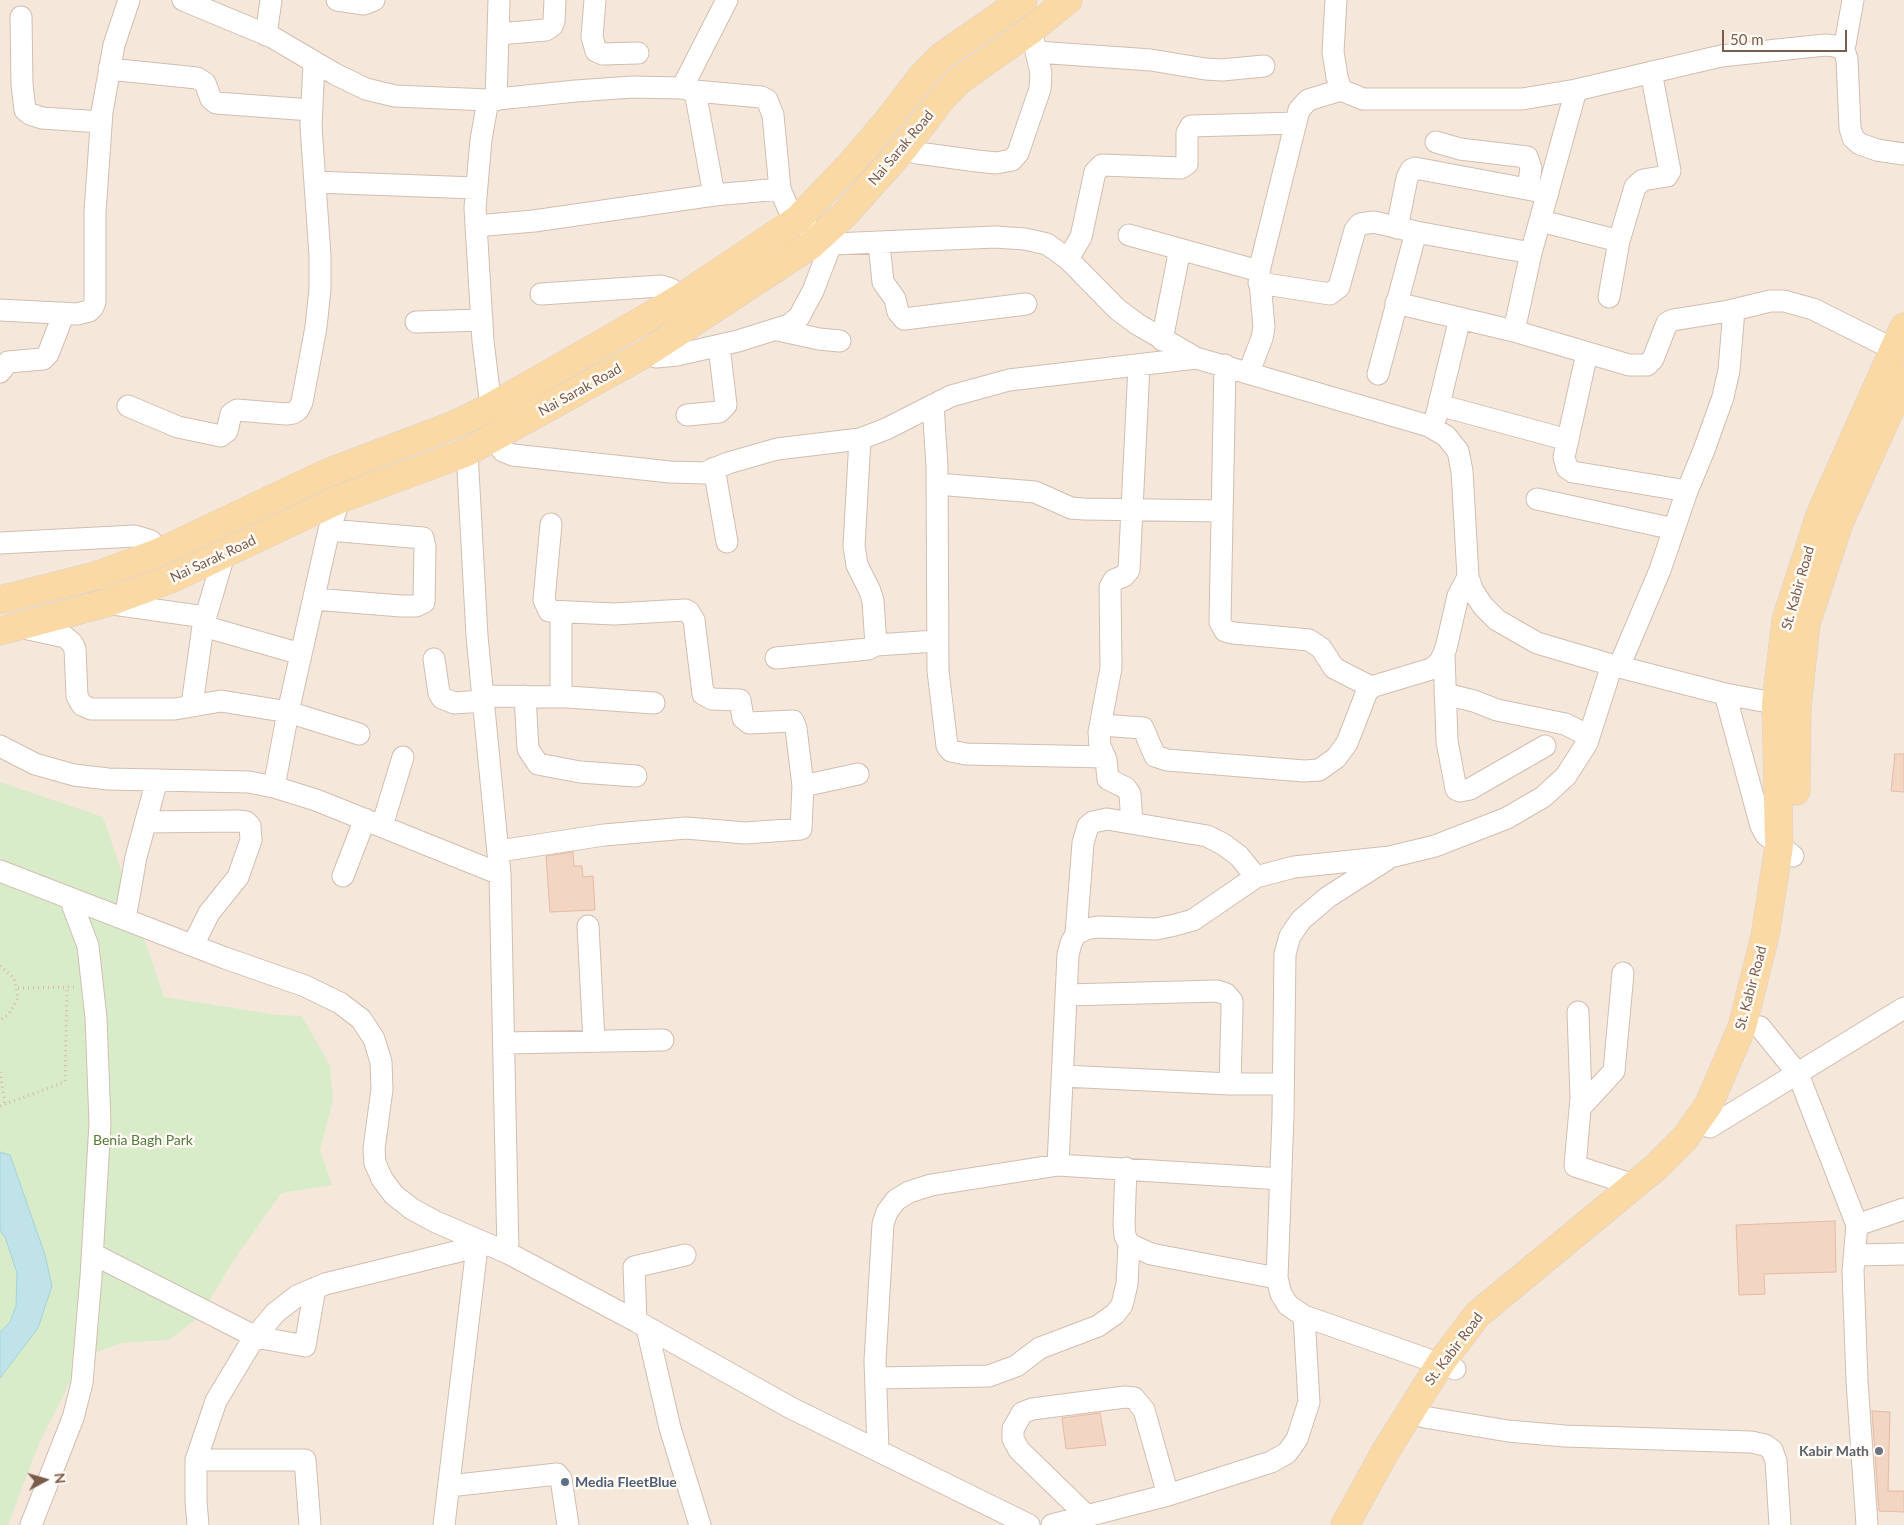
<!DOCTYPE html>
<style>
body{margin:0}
#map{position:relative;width:1904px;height:1525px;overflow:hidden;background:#fdf6ec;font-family:Lato,sans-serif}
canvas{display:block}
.north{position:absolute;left:20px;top:1455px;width:50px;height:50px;-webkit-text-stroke:4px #fffaf3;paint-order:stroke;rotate:84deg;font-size:14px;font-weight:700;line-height:20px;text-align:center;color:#7a5c4d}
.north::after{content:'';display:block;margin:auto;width:18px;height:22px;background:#7a5c4d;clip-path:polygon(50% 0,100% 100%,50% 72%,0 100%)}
.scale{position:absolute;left:1722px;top:30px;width:125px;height:22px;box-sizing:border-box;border:2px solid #7a5c4d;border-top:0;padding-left:6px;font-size:15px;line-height:18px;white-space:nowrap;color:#7a5c4d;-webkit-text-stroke:4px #fffaf3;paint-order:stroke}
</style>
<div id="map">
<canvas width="1904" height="1525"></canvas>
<div class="north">N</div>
<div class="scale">50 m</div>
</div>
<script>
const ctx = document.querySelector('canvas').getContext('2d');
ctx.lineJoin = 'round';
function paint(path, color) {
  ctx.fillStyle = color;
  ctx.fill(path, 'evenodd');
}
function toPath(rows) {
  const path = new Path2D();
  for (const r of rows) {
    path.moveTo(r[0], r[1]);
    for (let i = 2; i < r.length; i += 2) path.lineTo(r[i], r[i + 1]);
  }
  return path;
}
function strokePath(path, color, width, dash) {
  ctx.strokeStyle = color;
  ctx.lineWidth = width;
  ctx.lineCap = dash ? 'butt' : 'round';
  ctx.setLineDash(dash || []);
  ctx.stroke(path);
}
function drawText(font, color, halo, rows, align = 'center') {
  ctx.font = font + ' Lato,sans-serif';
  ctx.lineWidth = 5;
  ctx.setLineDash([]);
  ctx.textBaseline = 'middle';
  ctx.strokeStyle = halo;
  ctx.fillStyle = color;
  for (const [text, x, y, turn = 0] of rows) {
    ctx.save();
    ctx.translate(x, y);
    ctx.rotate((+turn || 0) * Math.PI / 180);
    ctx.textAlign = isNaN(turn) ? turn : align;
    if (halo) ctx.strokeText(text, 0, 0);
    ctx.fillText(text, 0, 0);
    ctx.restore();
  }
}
paint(toPath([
 [0,0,1904,0,1904,1525,0,1525]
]), '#f5e8da');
paint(toPath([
 [0,782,103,817,164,997,278,1015,302,1016,330,1066,333,1100,320,1150,332,1185,281,1193,236,1257,199,1317,169,1340,121,1343,82,1358,39,1443,8,1525,0,1525]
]), '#d8ecc9');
const water = toPath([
 [0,1152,10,1155,45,1255,52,1286,38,1328,0,1378,0,1332,10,1322,16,1306,17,1273,5,1237,0,1231,0,1152]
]);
paint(water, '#bfe3e8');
strokePath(water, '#a5d3da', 1);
const building = toPath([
 [1895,754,1904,754,1904,792,1891,791,1895,754],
 [573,852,574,866,582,866,583,877,593,876,595,910,550,912,546,856,573,852],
 [1835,1221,1836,1272,1764,1274,1765,1294,1739,1295,1736,1225,1835,1221],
 [1872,1411,1890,1412,1888,1491,1904,1491,1904,1512,1879,1511,1872,1411],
 [1100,1413,1106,1445,1066,1449,1062,1418,1100,1413]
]);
paint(building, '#f3d5c3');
strokePath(building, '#e6bba3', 1);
const minor = toPath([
 [183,0,272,37,335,74,366,89,395,96,488,100,576,91,632,87,682,88,727,0],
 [337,0,364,4,374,0],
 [595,0,592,37,596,51,603,54,638,53],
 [1336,0,1333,52,1337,77,1341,90,1363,99,1522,99,1576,90,1721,56,1825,45,1835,46,1844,50,1847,59,1850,128,1853,138,1860,144,1877,150,1904,154],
 [21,17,22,84,25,110,30,114,42,118,101,122],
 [498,34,546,30,552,26,554,21,555,0],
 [266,35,271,0],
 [1844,50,1853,0],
 [1037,52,1151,60,1205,69,1222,70,1264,66],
 [109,69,197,78,205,83,211,99,216,103,311,110],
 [682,88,695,91,714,195],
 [695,91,761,97,767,100,773,115,780,189,791,215,809,229],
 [488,100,481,140,475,208,483,341,491,407],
 [496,100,499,0],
 [1436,142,1460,149,1527,157,1531,168,1528,189],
 [903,149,918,153,977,161,996,163,1012,160,1018,153,1040,89,1041,73,1031,30],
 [315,182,475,188],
 [1541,221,1619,241],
 [476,226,534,221,714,195,780,189],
 [1397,228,1407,178,1411,170,1415,168,1548,193],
 [1129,235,1259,271],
 [879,244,883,282,895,299,898,312,904,319,1026,304],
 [811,245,995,237,1025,239,1047,244,1068,259,1117,309,1137,324,1196,358,1429,426,1446,436,1458,451,1462,471,1468,577,1473,591,1483,606,1497,620,1537,643,1612,665,1725,694,1790,706],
 [1068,259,1081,237,1095,172,1102,165,1181,168,1187,164,1187,133,1191,126,1296,123],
 [1259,283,1330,294,1339,287,1355,230,1360,224,1374,222,1416,232],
 [541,294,661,286,671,289,691,306],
 [1609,297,1619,241,1635,187,1643,180,1667,176,1670,171,1651,72],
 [1396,303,1514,331,1531,253],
 [0,310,77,314,89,311,93,307,95,302,95,212,102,112,114,45,129,0],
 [416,322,482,320],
 [778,330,819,339,840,341],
 [1514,331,1629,365,1647,365,1653,359,1667,323,1673,320,1729,311,1770,301,1784,301,1813,309,1895,350],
 [1162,340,1180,249],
 [646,353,656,357,677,355,738,341,789,325,799,317,813,291,831,244],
 [1587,353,1564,457,1567,468,1573,472,1687,491],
 [1225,365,1220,622,1225,631,1233,633,1309,640,1321,648,1334,668,1371,687],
 [0,372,8,362,43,359,48,354,64,313],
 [1249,372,1262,338,1264,327,1259,271,1299,110,1308,100,1341,90],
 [1378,374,1416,232,1531,253,1576,90],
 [933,405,937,466,938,671,947,746,951,751,966,754,1105,757],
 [1439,405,1568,440],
 [128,406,178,427,221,436,227,431,231,414,237,410,286,414,293,413,298,410,302,402,316,327,320,289,320,256,311,126,314,62],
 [687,415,719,412,726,405,719,346],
 [1436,417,1460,318],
 [494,437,503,451,513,455,670,472,704,473,728,463,777,449,860,439,886,429,951,396,1009,380,1196,358],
 [467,452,477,636,500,874,508,1253],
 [714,468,727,542],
 [937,484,1035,492,1071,508,1084,509,1221,511],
 [1537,499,1674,529],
 [0,543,135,536,151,541,158,553],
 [314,599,401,606,416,606,424,602,425,547,423,538,329,530],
 [106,603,205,617],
 [561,613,561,697],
 [203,626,301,654],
 [19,627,65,637,72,643,75,649,77,696,82,705,91,709,175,709,221,701,288,712,359,734],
 [876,645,936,641],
 [1444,655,1447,741,1456,789,1460,791,1470,789,1545,746],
 [776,658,868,649,876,645,873,601,870,591,857,565,854,546,860,439],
 [434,659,439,693,442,698,454,703,483,701],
 [1619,667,1660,570,1687,491,1704,450,1723,397,1729,370,1734,310],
 [1445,694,1474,701,1497,710,1565,724,1589,736],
 [1725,694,1761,826,1766,835,1793,856],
 [483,696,568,697,654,703],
 [525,696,528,749,538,764,580,772,636,776],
 [192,705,203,626,224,555],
 [1101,725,1143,728,1155,756,1167,760,1304,771,1319,770,1336,758,1347,743,1366,694,1371,687,1431,669,1440,662,1446,648,1458,596,1468,577],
 [0,746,35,764,74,775,108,779,249,782,274,787,316,800,500,874],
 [803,786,858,774],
 [274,787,288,712,329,530,340,499],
 [146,822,237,821,246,822,250,826,251,840,238,877,209,913,193,945],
 [1132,823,1130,794,1126,788,1108,779,1106,760,1100,746,1099,732,1111,668,1110,587,1114,580,1124,576,1129,570,1139,366],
 [382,826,403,757],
 [499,851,604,835,686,828,745,833,801,829,803,786,796,728,793,721,749,723,743,718,740,700,712,699,703,694,694,620,689,612,685,610,614,614,549,611,544,600,551,524],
 [1386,860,1328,897,1301,920,1290,936,1285,954,1283,1116,1277,1278,1281,1294,1288,1305,1304,1316,1455,1369],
 [0,871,225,958,305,986,340,1003,361,1019,374,1039,381,1062,382,1089,374,1149,375,1163,382,1179,394,1195,412,1209,436,1222,508,1253,636,1321,791,1408,1029,1525],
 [343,876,365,819],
 [125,919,136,857,157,780],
 [588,926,594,1041],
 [1076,934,1083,843,1088,826,1093,822,1107,819,1207,836,1223,844,1239,856,1256,877],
 [1067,995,1217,991,1226,994,1232,1001,1232,1010,1230,1084],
 [1578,1012,1581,1098,1575,1166,1634,1185],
 [1760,1027,1798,1074,1857,1225],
 [504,1043,663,1040],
 [1063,1076,1230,1084,1282,1084],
 [1580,1108,1614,1071,1623,973],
 [1710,1127,1904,1008],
 [1058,1165,1281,1179],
 [1126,1168,1124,1224,1125,1236,1129,1244,1151,1254,1277,1278],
 [93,1254,256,1337,305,1346,315,1288],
 [1856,1255,1904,1254],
 [636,1321,634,1267,685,1255],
 [647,1328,670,1428,700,1525],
 [876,1378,989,1376,1016,1366,1040,1348,1098,1326,1115,1314,1122,1305,1127,1284,1129,1244],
 [1424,1417,1508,1431,1565,1436,1751,1442,1765,1445,1772,1450,1776,1461,1780,1525],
 [878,1450,875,1361,883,1224,887,1212,896,1200,909,1192,931,1185,1058,1165,1068,955,1071,943,1076,934,1086,929,1098,927,1156,929,1175,925,1193,920,1256,877,1294,867,1390,857,1435,846,1507,818,1543,797,1566,776,1587,743,1612,665],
 [196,1460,305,1460,310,1525],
 [449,1486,557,1474,561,1479,568,1525],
 [1086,1515,1019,1450,1013,1439,1013,1429,1022,1413,1032,1409,1125,1397,1134,1398,1144,1410,1168,1495],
 [31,1525,73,1418,82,1383,91,1277,100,1123,96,1018,88,946,70,898],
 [198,1525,196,1501,196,1460,216,1401,252,1341,275,1313,297,1296,325,1284,488,1244],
 [444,1525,477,1247],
 [1052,1525,1168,1495,1271,1462,1287,1453,1297,1439,1309,1402,1304,1316],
 [1867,1525,1857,1381,1853,1271,1857,1225,1904,1209]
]);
const major = toPath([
 [0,600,95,576,158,553,327,473,454,425,491,407,631,327,682,297,797,220,850,165,882,128,923,75,942,56,1023,0],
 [0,631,106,603,171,579,340,499,467,452,646,353,811,245,845,214,870,186,903,149,944,96,960,80,1031,30,1068,0],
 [1796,791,1797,708,1806,624,1839,523,1904,379],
 [1345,1525,1384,1454,1442,1361,1478,1314,1655,1168,1685,1138,1709,1104,1742,1027,1765,936,1779,846,1776,703,1786,620,1820,515,1904,327]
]);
strokePath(minor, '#d1beb0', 23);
strokePath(major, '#dad1cd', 29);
strokePath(toPath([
 [0,966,14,978,18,998,9,1014,0,1020],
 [18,988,75,987],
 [0,1072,5,1104],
 [0,1106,65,1082,67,987]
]), '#d9b8a5', 3, [1, 4]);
strokePath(minor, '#fff', 21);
strokePath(major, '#fbd9a5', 28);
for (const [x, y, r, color] of [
 [1879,1451,5,"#6b7280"],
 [565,1482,5,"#5c6f8a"]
]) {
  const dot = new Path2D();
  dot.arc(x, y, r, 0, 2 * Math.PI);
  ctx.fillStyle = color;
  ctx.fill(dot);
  strokePath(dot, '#fffaf3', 2);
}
drawText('14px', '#7a5c4d', '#fffaf3', [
 ["Nai Sarak Road",901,148,-50],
 ["Nai Sarak Road",580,390,-29],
 ["Nai Sarak Road",213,559,-25],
 ["St. Kabir Road",1798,588,-74],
 ["St. Kabir Road",1751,988,-75],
 ["St. Kabir Road",1454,1349,-53]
]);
drawText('14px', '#537a41', '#fffaf3', [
 ["Benia Bagh Park",143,1140]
]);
drawText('bold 14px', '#5b616d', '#fffaf3', [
 ["Kabir Math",1869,1451]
], 'right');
drawText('bold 14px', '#4e5e75', '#fffaf3', [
 ["Media FleetBlue",575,1482]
], 'left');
</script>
